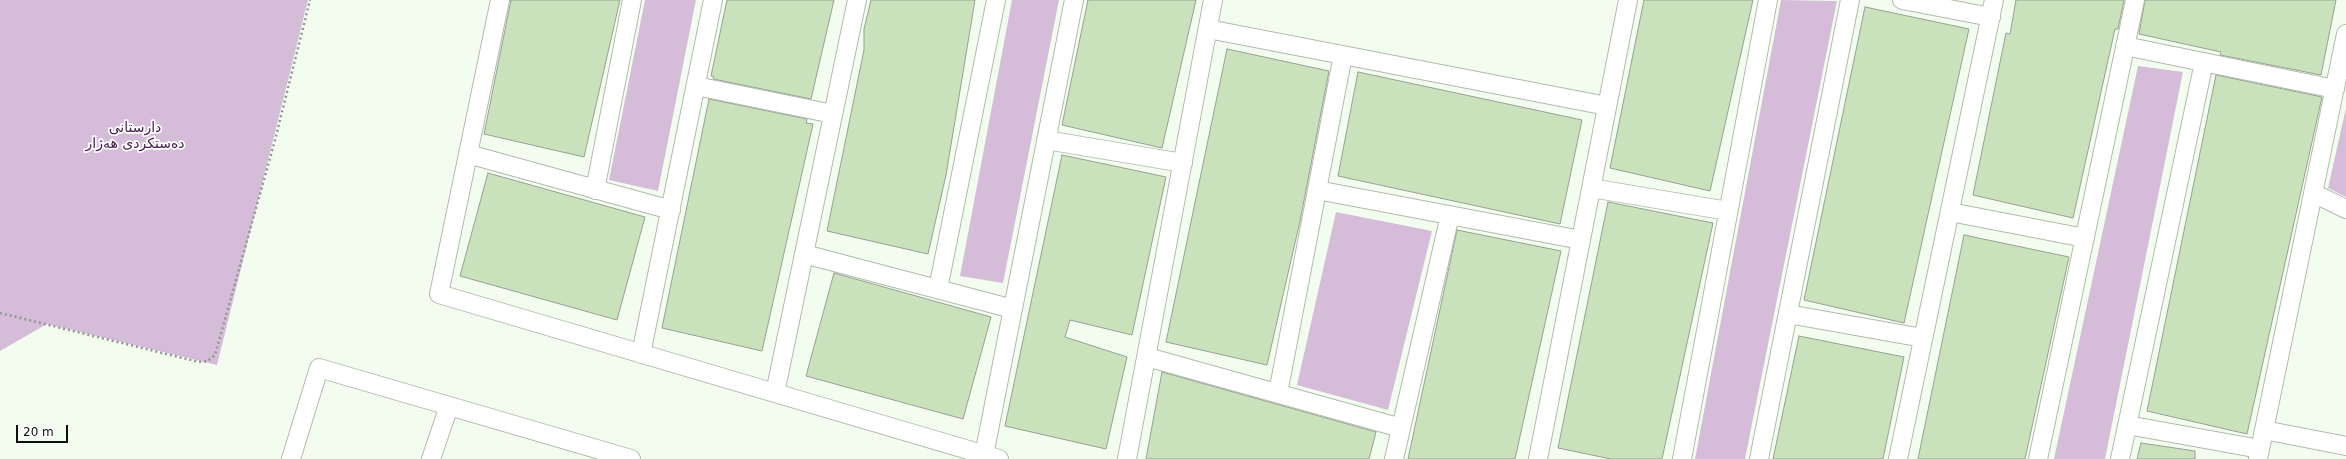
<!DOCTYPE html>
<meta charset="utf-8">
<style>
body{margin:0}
#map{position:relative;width:2346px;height:459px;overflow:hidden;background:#f3fdef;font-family:"DejaVu Sans",sans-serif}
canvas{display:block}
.scale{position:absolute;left:16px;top:425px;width:52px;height:18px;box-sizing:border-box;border:2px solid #0a0d08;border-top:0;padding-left:5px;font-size:12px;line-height:14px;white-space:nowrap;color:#0a0d08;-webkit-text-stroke:3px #fff;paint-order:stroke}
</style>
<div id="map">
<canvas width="2346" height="459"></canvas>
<div class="scale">20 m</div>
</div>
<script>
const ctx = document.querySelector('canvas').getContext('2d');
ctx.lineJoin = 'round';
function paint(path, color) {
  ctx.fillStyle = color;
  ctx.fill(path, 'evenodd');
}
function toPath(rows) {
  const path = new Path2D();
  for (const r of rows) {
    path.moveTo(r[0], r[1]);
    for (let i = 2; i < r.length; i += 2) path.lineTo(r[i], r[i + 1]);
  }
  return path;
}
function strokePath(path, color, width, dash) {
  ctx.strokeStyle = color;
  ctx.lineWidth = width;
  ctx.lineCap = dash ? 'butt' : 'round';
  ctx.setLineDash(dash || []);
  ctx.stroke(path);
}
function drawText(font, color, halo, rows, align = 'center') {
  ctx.font = font + ' "DejaVu Sans","Noto Sans Arabic",sans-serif';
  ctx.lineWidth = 3.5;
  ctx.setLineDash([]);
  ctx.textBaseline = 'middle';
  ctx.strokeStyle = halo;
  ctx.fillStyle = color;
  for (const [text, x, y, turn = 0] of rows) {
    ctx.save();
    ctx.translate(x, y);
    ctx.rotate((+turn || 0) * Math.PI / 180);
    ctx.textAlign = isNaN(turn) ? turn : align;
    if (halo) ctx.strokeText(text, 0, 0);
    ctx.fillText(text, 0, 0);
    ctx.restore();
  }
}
paint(toPath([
 [0,0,308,0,217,365,47,324,0,351],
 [645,0,696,0,658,191,609,180],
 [1012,0,1059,0,1003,283,960,276],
 [1781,0,1837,1,1745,459,1695,459],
 [2138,66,2183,72,2105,459,2054,459],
 [2346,108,2346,197,2328,188],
 [1336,212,1432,231,1388,410,1297,385]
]), '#d5bdda');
const building = toPath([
 [511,0,620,0,584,157,484,134,511,0],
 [727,0,834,0,811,99,713,79,714,77,711,76,727,0],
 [871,0,975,0,946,175,928,254,827,231,864,50,864,29,871,0],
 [1088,0,1196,0,1162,148,1062,125,1088,0],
 [1644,0,1753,0,1710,191,1610,168,1644,0],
 [2016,0,2124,0,2118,29,2115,29,2073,218,1973,195,2006,33,2010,34,2016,0],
 [2145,0,2336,0,2321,75,2220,55,2221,52,2139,34,2145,0],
 [1865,7,1969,29,1904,323,1804,300,1865,7],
 [1227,49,1329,71,1300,221,1267,365,1166,342,1227,49],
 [1358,72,1582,120,1560,224,1338,176,1358,72],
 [2216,75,2322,97,2247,434,2147,411,2216,75],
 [709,99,807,119,806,123,813,124,762,351,662,328,709,99],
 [1062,155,1166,177,1132,335,1070,320,1065,337,1127,357,1106,449,1005,426,1062,155],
 [488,173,645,217,617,320,460,276,488,173],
 [1608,202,1713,223,1662,459,1611,459,1558,448,1608,202],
 [1457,230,1561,251,1515,459,1408,459,1457,230],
 [1964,235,2069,257,2025,459,1918,459,1964,235],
 [834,273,991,317,963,419,806,376,834,273],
 [1799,336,1904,357,1883,459,1773,459,1799,336],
 [1162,372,1376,432,1369,459,1146,459,1162,372],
 [2141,443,2195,451,2195,459,2137,459,2141,443]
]);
paint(building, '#c9e2bc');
strokePath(building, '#97a093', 1);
const minor = toPath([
 [500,0,439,294,999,459],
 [1902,0,1991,17],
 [1208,29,1607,106],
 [2125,46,2335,89],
 [696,86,833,114],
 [1046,140,1183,163],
 [468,154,671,210],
 [1591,188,1728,211],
 [595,190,632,0],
 [1317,190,1581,240],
 [2313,193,2346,209],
 [1950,212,2085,238],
 [804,254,1013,309],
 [938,289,996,0],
 [1788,314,1923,338],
 [641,354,713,0],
 [1147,357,1401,428],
 [775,393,857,0],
 [1278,393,1343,55],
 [2127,425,2260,449],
 [2264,430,2346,446],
 [984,455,1074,0],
 [291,459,319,368,631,459],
 [431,459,449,406],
 [1127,459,1213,0],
 [1394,459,1450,215],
 [1538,459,1628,0],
 [1682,459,1768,0],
 [1759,459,1850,0],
 [1898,459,1994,0],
 [2038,459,2135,0],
 [2120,459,2204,62],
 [2258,459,2346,34]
]);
strokePath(minor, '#b2bbae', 20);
strokePath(toPath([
 [0,313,199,362,208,361,215,355,274,144,310,0]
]), '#8f968c', 2.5, [2, 3]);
strokePath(minor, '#fff', 18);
drawText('14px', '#411c49', '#fff', [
 ["دارستانی",135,128],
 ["دەستکردی هەژار",135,144]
]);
</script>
